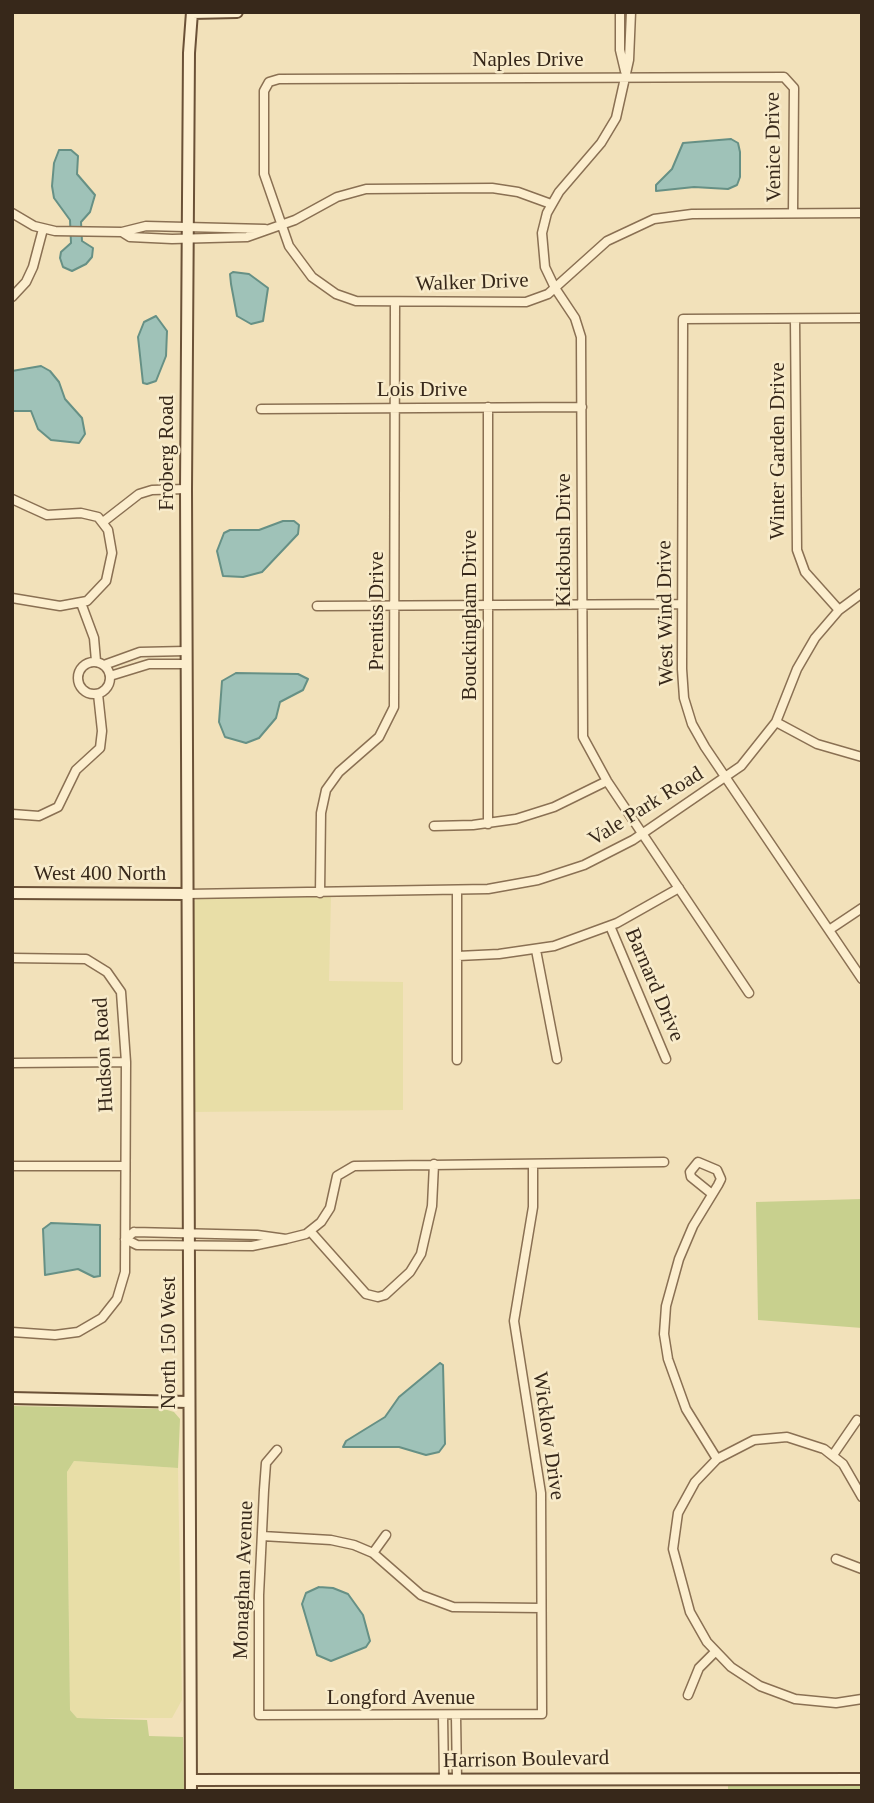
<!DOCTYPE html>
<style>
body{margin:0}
#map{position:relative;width:874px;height:1803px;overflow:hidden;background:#f2e1ba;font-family:"Times New Roman",serif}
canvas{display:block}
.frame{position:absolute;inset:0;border:14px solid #37281a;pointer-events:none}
</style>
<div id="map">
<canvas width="874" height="1803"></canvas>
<div class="frame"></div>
</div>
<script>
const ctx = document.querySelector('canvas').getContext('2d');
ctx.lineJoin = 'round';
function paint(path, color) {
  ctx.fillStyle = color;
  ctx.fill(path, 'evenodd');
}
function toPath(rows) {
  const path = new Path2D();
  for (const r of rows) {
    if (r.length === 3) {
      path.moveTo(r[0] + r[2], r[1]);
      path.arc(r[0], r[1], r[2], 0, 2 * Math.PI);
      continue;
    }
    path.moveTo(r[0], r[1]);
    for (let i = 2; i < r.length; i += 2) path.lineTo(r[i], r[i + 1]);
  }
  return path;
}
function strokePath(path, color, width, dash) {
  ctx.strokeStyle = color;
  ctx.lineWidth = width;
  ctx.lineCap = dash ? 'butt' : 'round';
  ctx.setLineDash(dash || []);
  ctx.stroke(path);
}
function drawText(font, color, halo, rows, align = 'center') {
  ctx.font = font + ' "Times New Roman",serif';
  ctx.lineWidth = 5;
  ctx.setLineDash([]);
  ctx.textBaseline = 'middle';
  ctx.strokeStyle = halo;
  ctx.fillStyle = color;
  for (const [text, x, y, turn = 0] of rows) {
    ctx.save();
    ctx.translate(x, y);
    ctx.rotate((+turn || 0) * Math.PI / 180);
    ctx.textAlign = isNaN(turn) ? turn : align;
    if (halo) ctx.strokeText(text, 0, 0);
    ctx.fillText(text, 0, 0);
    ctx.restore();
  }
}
paint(toPath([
 [331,897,329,981,403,982,403,1110,191,1112,191,906,194,901,199,898],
 [74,1461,178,1468,182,1700,172,1718,77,1718,70,1710,67,1472]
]), '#e8dea7');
paint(toPath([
 [862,1199,862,1328,758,1320,756,1202],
 [12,1406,164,1409,174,1412,180,1419,178,1468,74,1461,67,1472,70,1710,77,1718,147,1720,149,1736,183,1737,184,1791,12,1791],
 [862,1784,862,1791,728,1791,728,1785]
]), '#c8d08e');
const water = toPath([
 [731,139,738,143,740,152,740,177,737,185,728,189,694,187,656,191,656,185,672,169,683,143,731,139],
 [59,150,71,150,78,156,77,174,95,195,90,212,81,222,82,241,93,248,92,257,86,264,72,271,63,267,60,258,61,252,71,243,70,220,54,198,52,186,54,163,59,150],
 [233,272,249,274,268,288,263,321,251,324,237,316,231,284,230,274,233,272],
 [156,316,167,331,166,356,156,381,147,384,143,383,138,337,144,322,156,316],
 [41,366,50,371,59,382,65,399,82,418,85,434,79,443,51,440,38,429,31,411,12,411,12,371,41,366],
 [283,521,294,521,299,525,298,534,262,572,243,577,223,576,217,551,224,533,230,530,259,530,283,521],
 [236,673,298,674,308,679,303,690,280,702,276,718,259,738,246,743,225,737,219,722,222,681,236,673],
 [51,1223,100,1225,100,1276,94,1277,78,1269,45,1275,43,1229,51,1223],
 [440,1363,443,1365,445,1444,439,1452,426,1455,399,1447,343,1447,346,1441,385,1417,399,1397,440,1363],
 [319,1587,333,1588,348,1594,363,1615,370,1641,366,1647,331,1661,317,1655,302,1604,306,1593,319,1587]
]);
paint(water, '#9fc2b8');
strokePath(water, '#669085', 2);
const street = toPath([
 [620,12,620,50,625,71],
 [631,12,629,60,616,118,601,143,559,192,547,213,542,233,545,267,555,288,575,318,581,337,583,737,607,781,749,993],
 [12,213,34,226,55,231,122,232,130,237,172,239,247,237,295,220,337,197,366,189,492,188,518,192,551,204],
 [793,213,794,88,784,77,279,79,269,82,264,91,264,174,289,246,312,277,336,294,356,301,526,302,548,294,607,241,654,219,692,214,862,213],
 [122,232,146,226,265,229],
 [12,297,26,282,33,267,43,229],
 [862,318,683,319,682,669,684,698,692,724,705,747,862,979],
 [795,319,797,550,805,572,839,610],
 [261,409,582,407],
 [12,499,47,515,81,513,98,517,108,530,112,553,106,581,87,601,60,606,12,598],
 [103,522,139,494,152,490,186,489],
 [81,603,94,638,96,661],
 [317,606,682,604],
 [94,678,16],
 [104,665,140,652,186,651],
 [110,676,149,664,186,664],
 [776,722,817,744,862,757],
 [12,814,39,816,58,807,76,770,100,748,102,731,98,694],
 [488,824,488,407],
 [434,826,473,825,516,819,554,807,607,781],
 [457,891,457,1060],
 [320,893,321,813,326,790,339,772,379,737,394,707,395,303],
 [187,894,488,889,538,880,584,865,633,840,741,766,776,722,797,669,815,638,839,610,862,593],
 [610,926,666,1059],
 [829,930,862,908],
 [536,950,557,1059],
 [458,956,499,954,554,946,617,923,679,888],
 [12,958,86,959,107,972,121,992,126,1062,125,1272,117,1299,102,1318,78,1332,55,1335,12,1332],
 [12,1063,126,1062],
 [12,1166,124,1166],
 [712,1194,691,1177,690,1172,698,1162,717,1170,721,1179,718,1185,693,1226,679,1259,666,1306,664,1334,668,1359,686,1409,717,1459],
 [310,1231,366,1294,378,1297,385,1295,410,1272,421,1254,432,1206,434,1164],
 [134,1232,257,1235,286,1239,252,1246,137,1245,125,1239,134,1232],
 [286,1239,306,1234,321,1222,330,1208,337,1176,354,1166,664,1162],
 [277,1450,266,1463,264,1490,259,1595,259,1715,542,1714,541,1493,514,1321,533,1207,533,1164],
 [833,1455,857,1420],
 [862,1497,843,1464,824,1449,787,1437,754,1440,717,1459,695,1482,678,1513,673,1549,690,1612,707,1642,731,1667,760,1686,795,1699,836,1703,862,1699],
 [262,1536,331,1540,354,1545,373,1553,421,1595,453,1607,541,1608],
 [373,1553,386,1535],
 [836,1559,862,1569],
 [688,1695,699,1668,715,1652],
 [443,1716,444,1780],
 [456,1716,457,1780]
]);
const secondary = toPath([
 [192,13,237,12],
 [12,893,187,894],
 [12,1398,188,1402],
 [191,1780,862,1779],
 [191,1791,186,489,189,53,192,12]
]);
strokePath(street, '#8a7053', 11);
strokePath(secondary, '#6b5137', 14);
strokePath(street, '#fceece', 8);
strokePath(secondary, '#fceece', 10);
drawText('21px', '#37281a', '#f8ebca', [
 ["Naples Drive",528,60],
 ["Venice Drive",774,147,-91],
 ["Walker Drive",472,283,-2],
 ["Lois Drive",422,390],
 ["Winter Garden Drive",778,451,-90],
 ["Froberg Road",167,453,-90],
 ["Kickbush Drive",564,540,-90],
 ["Prentiss Drive",377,611,-90],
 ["West Wind Drive",666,613,-91],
 ["Bouckingham Drive",470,615,-90],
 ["Vale Park Road",646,807,-32],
 ["West 400 North",100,874],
 ["Barnard Drive",654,985,67],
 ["Hudson Road",104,1055,-93],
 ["North 150 West",169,1343,-90],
 ["Wicklow Drive",548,1436,82],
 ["Monaghan Avenue",244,1580,-88],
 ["Longford Avenue",401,1698],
 ["Harrison Boulevard",526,1760,-1]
]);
</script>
